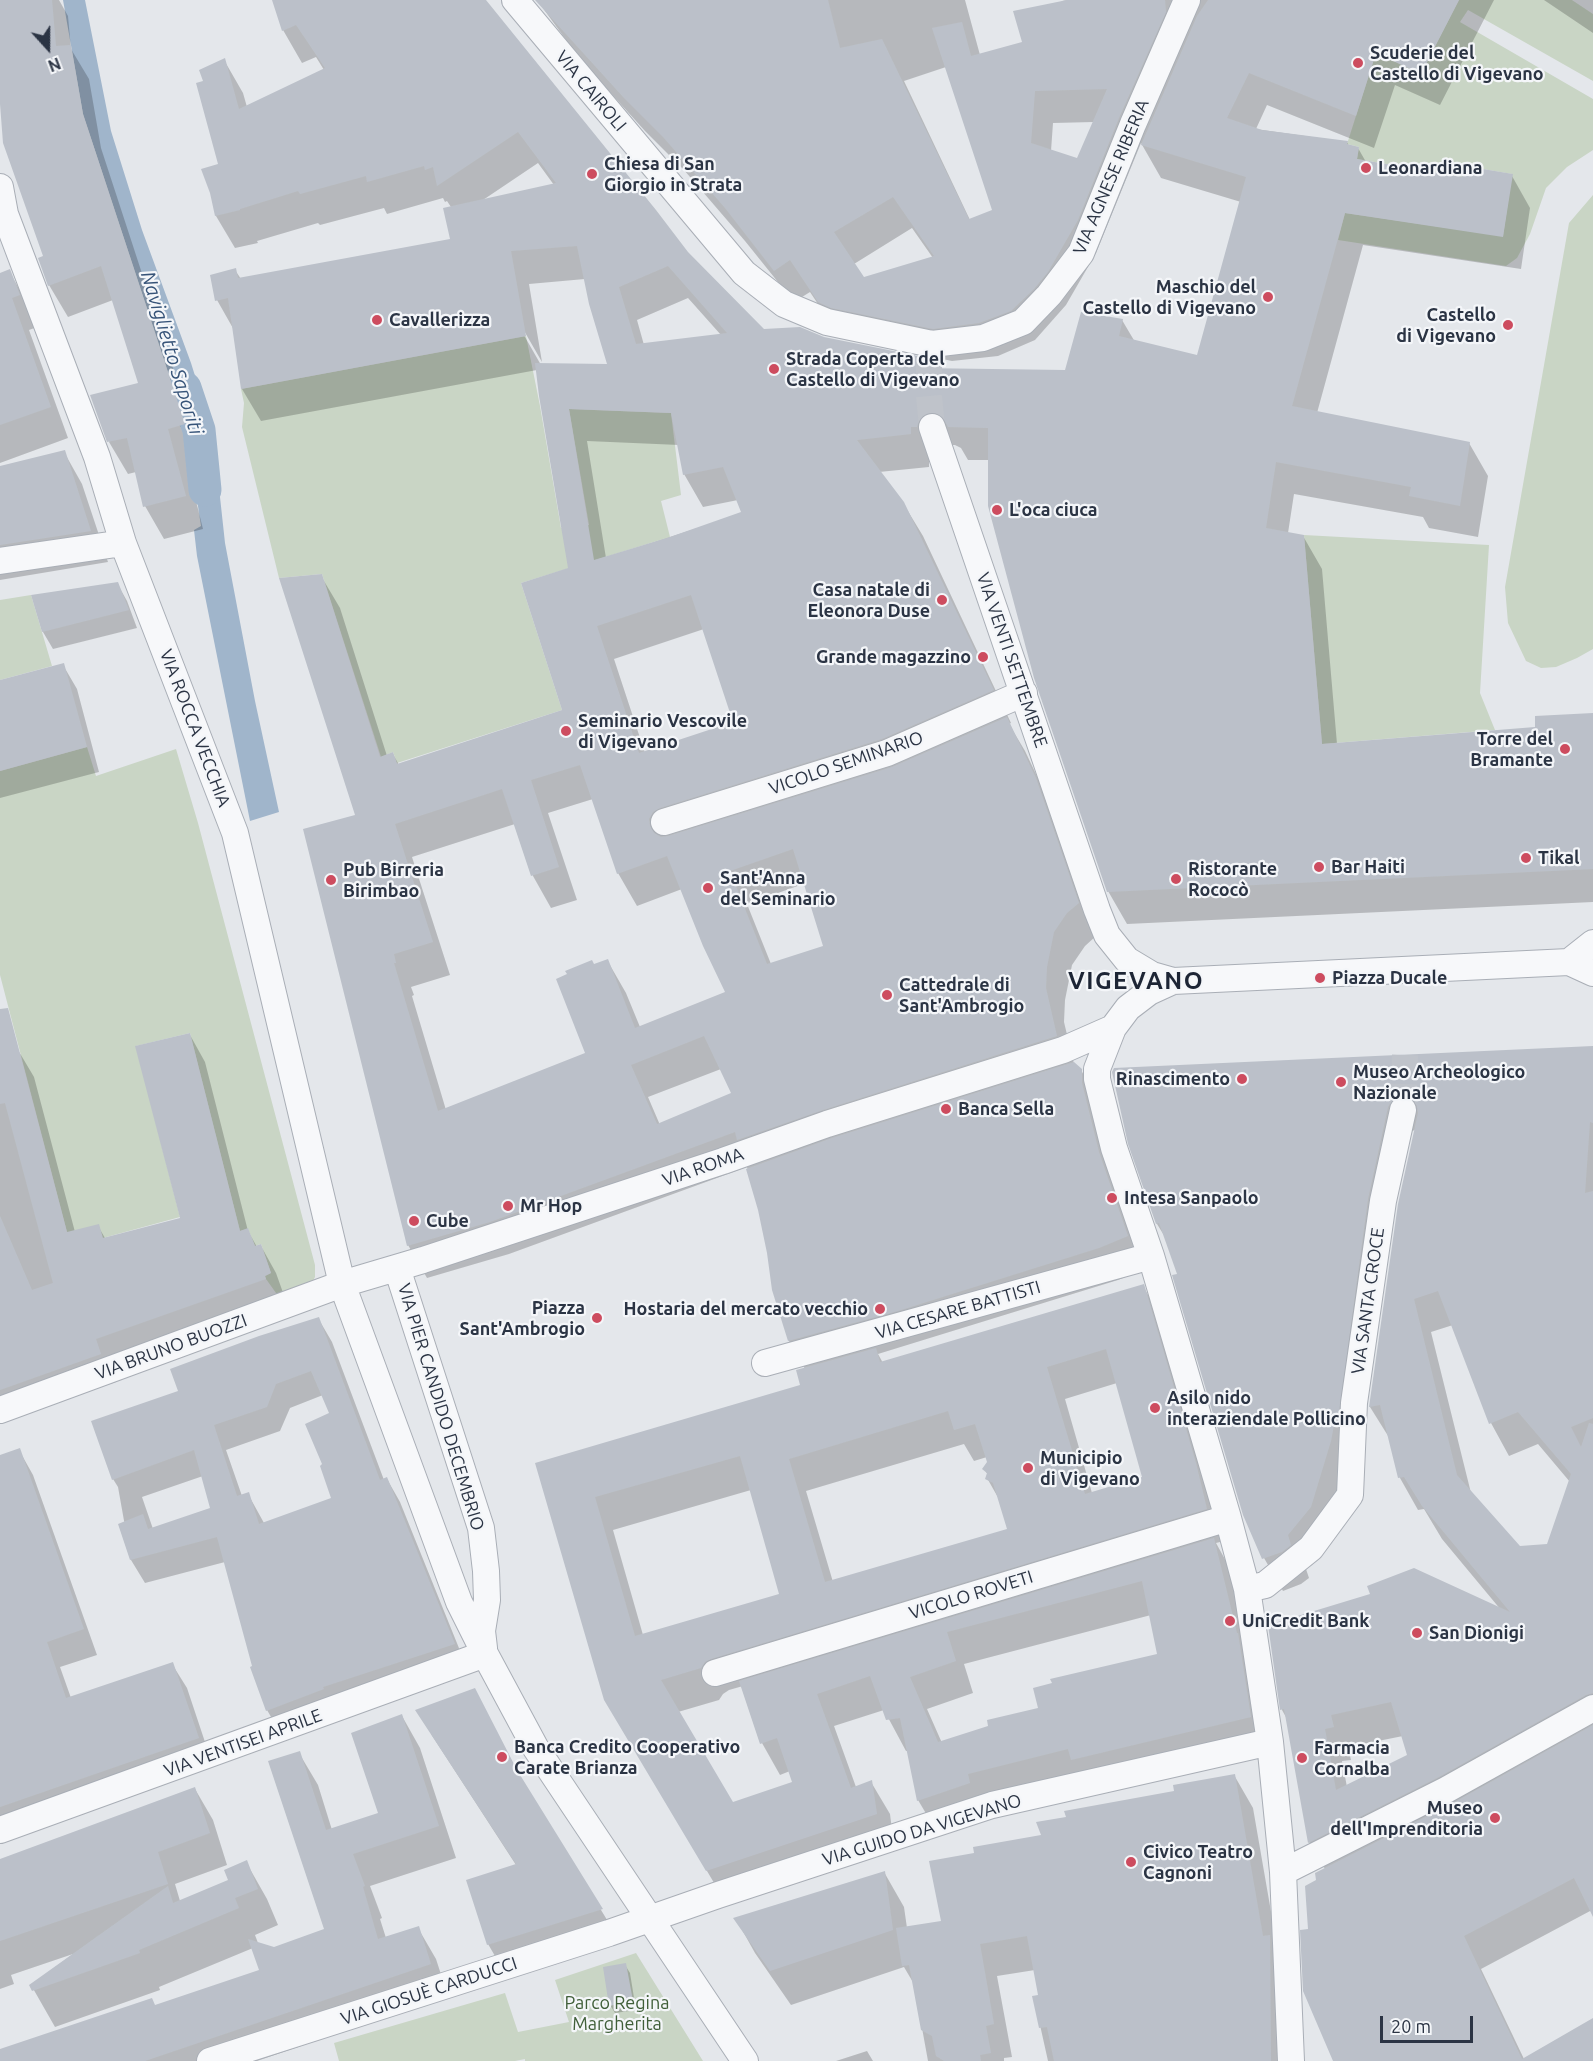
<!DOCTYPE html>
<meta charset="utf-8">
<style>
body{margin:0}
#map{position:relative;width:1593px;height:2061px;overflow:hidden;background:#e4e7eb;font-family:Ubuntu,sans-serif}
canvas{display:block}
.north{position:absolute;left:18px;top:18px;width:60px;height:60px;-webkit-text-stroke:4px #f4f6f9;paint-order:stroke;rotate:159deg;font-size:16px;font-weight:700;line-height:24px;text-align:center;color:#2b3444}
.north::after{content:'';display:block;margin:auto;width:21px;height:27px;background:#2b3444;clip-path:polygon(50% 0,100% 100%,50% 72%,0 100%)}
.scale{position:absolute;left:1380px;top:2016px;width:93px;height:27px;box-sizing:border-box;border:3px solid #2b3444;border-top:0;padding-left:8px;font-size:18px;line-height:21px;white-space:nowrap;color:#2b3444;-webkit-text-stroke:4px #f4f6f9;paint-order:stroke}
</style>
<div id="map">
<canvas width="1593" height="2061"></canvas>
<div class="north">N</div>
<div class="scale">20 m</div>
</div>
<script>
const ctx = document.querySelector('canvas').getContext('2d');
ctx.lineJoin = 'round';
function paint(path, color) {
  ctx.fillStyle = color;
  ctx.fill(path, 'evenodd');
}
function toPath(rows) {
  const path = new Path2D();
  for (const r of rows) {
    path.moveTo(r[0], r[1]);
    for (let i = 2; i < r.length; i += 2) path.lineTo(r[i], r[i + 1]);
  }
  return path;
}
function strokePath(path, color, width, dash) {
  ctx.strokeStyle = color;
  ctx.lineWidth = width;
  ctx.lineCap = dash ? 'butt' : 'round';
  ctx.setLineDash(dash || []);
  ctx.stroke(path);
}
function drawText(font, color, halo, rows, align = 'center') {
  ctx.font = font + ' Ubuntu,sans-serif';
  ctx.lineWidth = 4.5;
  ctx.setLineDash([]);
  ctx.textBaseline = 'middle';
  ctx.strokeStyle = halo;
  ctx.fillStyle = color;
  for (const [text, x, y, turn = 0] of rows) {
    ctx.save();
    ctx.translate(x, y);
    ctx.rotate((+turn || 0) * Math.PI / 180);
    ctx.textAlign = isNaN(turn) ? turn : align;
    if (halo) ctx.strokeText(text, 0, 0);
    ctx.fillText(text, 0, 0);
    ctx.restore();
  }
}
paint(toPath([
 [1459,0,1572,0,1593,14,1593,81,1468,10,1460,22,1593,99,1593,150,1567,167,1546,188,1530,234,1517,258,1506,266,1338,240,1345,213,1503,236,1512,174,1465,166,1462,177,1357,159,1359,147,1347,144,1376,53,1421,73],
 [1593,195,1593,649,1577,658,1556,667,1541,668,1526,661,1508,623,1505,587,1569,223],
 [526,336,540,406,561,528,589,525,569,409,671,413,681,495,661,501,670,537,521,583,562,710,397,763,393,752,381,757,322,574,279,578,242,427,244,403,241,389],
 [1304,535,1489,545,1480,693,1495,730,1322,744],
 [31,595,52,666,0,680,0,600],
 [87,747,96,776,176,749,198,823,315,1265,315,1277,310,1287,282,1296,276,1293,266,1279,265,1276,271,1273,261,1244,255,1246,248,1229,240,1231,190,1033,136,1046,180,1217,103,1238,67,1232,0,975,0,771],
 [636,1953,703,2061,525,2061,525,2059,515,2061,339,2061,334,2043,505,1993,518,2032,569,2022,555,1980]
]), '#c9d5c5');
paint(toPath([
 [63,0,85,0,111,131,142,230,191,363,211,427,186,433,180,426,169,375,83,114],
 [214,442,225,543,255,701,279,812,250,821,197,556,194,530,201,526,189,447]
]), '#a0b5cb');
paint(toPath([
 [0,0,59,0,68,16,71,49,89,79,101,148,202,457,186,461,203,529,164,539,145,506,136,472,128,474,109,442,140,385,113,300,68,317,49,285,45,257,0,84],
 [273,0,485,0,687,253,763,331,823,338,933,360,938,370,1067,372,1122,320,1135,342,1198,357,1241,202,1161,178,1141,143,1096,253,1066,305,1035,340,998,356,952,361,851,340,838,334,810,292,794,302,745,241,684,170,645,131,580,59,537,0,965,0,980,55,1024,43,1062,1,1067,0,1494,0,1440,105,1395,85,1374,148,1267,105,1256,129,1347,142,1349,146,1358,148,1366,162,1463,179,1512,176,1530,208,1521,269,1363,245,1317,413,1469,443,1488,476,1478,537,1429,528,1423,517,1294,494,1288,533,1303,536,1322,569,1337,744,1537,729,1593,714,1593,902,1127,924,1108,891,990,460,968,460,961,448,955,445,947,445,936,459,929,459,929,467,879,472,903,503,923,536,1011,723,1009,724,1025,751,1054,812,1096,936,1085,946,1072,965,1065,1000,1064,1022,1074,1064,1081,1070,1100,1104,1146,1269,1118,1280,878,1354,883,1363,1143,1286,1161,1318,1224,1541,1216,1543,1232,1572,1269,1749,1091,1791,937,1832,918,1800,908,1751,906,1751,884,1710,834,1726,856,1787,871,1782,890,1814,894,1846,726,1903,625,1733,537,1464,802,1386,805,1369,789,1341,759,1210,747,1167,509,1254,427,1278,408,1245,357,816,321,576,340,608,387,756,393,754,399,765,564,711,570,569,537,370,261,421,242,389,234,330,217,300,235,270,241,279,452,241,451,207,447,201,445,202,443,198,387,214,384,208,320,225,318,223,257,241,258,243,235,248,216,216,220,165,205,81,224,60,243,93,247,107,324,70,316,57,302,63,283,30],
 [946,67,994,211,970,220,904,81],
 [1094,122,1078,160,1051,151,1053,123],
 [538,163,554,185,483,200],
 [912,228,933,258,863,279,854,264],
 [585,279,609,365,541,365,521,330,523,329,542,362,529,284],
 [688,298,721,335,644,345,637,320],
 [587,441,679,445,684,474,703,507,738,500,743,513,606,558],
 [704,629,735,723,645,753,614,659],
 [593,799,618,873,637,906,682,889,727,993,640,1027,626,993,607,960,594,965,587,1054,446,1110,412,996,414,995,411,987,450,975,412,857,515,824,533,876,551,908,577,900,548,813],
 [806,883,825,947,771,964,747,904],
 [721,1069,733,1094,660,1125,648,1097],
 [1117,1383,1144,1478,1092,1493,1065,1399],
 [964,1444,974,1461,987,1457,989,1463,984,1469,988,1475,987,1478,1000,1501,1009,1530,833,1582,806,1491],
 [751,1490,781,1596,643,1635,613,1530],
 [1151,1615,1159,1655,1040,1709,942,1743,927,1709,973,1693,964,1664],
 [743,1686,762,1743,780,1775,790,1771,794,1783,732,1804,678,1712,719,1700,723,1694,729,1690],
 [1544,0,1593,0,1593,33],
 [9,271,27,303,37,327,29,330,68,438,0,463,0,274],
 [64,452,82,484,108,562,0,580,0,468],
 [117,583,127,601,137,628,53,649,43,632,33,596],
 [63,665,77,689,99,772,0,798,0,681],
 [0,1027,18,1050,34,1077,75,1232,98,1226,105,1238,182,1219,190,1035,205,1062,248,1231,257,1247,261,1246,276,1273,286,1301,111,1367,116,1382,0,1422],
 [1593,1047,1593,1913,1592,1910,1481,1969,1524,2059,1593,2020,1593,2061,1335,2061,1310,1930,1318,1881,1325,1869,1309,1842,1287,1719,1282,1710,1269,1626,1501,1610,1442,1539,1424,1509,1418,1510,1400,1478,1390,1439,1370,1407,1416,1129,1411,1132,1406,1140,1349,1474,1306,1569,1309,1578,1301,1584,1283,1591,1264,1558,1244,1515,1179,1275,1165,1237,1157,1224,1130,1143],
 [1453,1325,1491,1423,1509,1456,1538,1444,1570,1482,1548,1545,1520,1547,1471,1493,1431,1332],
 [1403,1736,1409,1756,1347,1787,1342,1761,1351,1760,1348,1747],
 [318,1318,332,1342,384,1480,387,1479,400,1502,467,1668,281,1734,267,1710,225,1562,145,1583,131,1560,118,1487,113,1479,180,1392],
 [323,1395,331,1414,333,1499,264,1523,248,1494,242,1496,226,1450,280,1431,290,1408],
 [203,1476,212,1509,153,1529,142,1497],
 [19,1450,33,1475,97,1655,60,1667,71,1698,172,1664,187,1688,212,1763,0,1836,0,1457],
 [402,1716,420,1748,456,1858,370,1886,382,1918,380,1919,386,1938,418,1928,436,1959,448,1996,257,2061,0,2061,0,2051,156,2006,261,1971,253,1948,159,1987,160,1990,55,2027,31,1985,73,1954,11,1975,14,1984,0,1989,0,1861,195,1789,213,1820,227,1865,175,1884,180,1901,230,1881,246,1862,267,1899,278,1925,255,1935,258,1943,274,1949,326,1930,299,1753,318,1785,332,1830,379,1814],
 [431,1734,525,1785,615,1933,502,1968,488,1944,516,1865],
 [1234,1775,1253,1808,1278,1952,1290,2061,1048,2061,1034,1998,1040,1997,1035,1970,997,1976,1012,2057,1004,2058,1004,2061,928,2061,914,1984,904,1967,791,2005,755,1953,736,1919,884,1872,904,1907,907,1928,943,1922,975,1855,1043,1836],
 [625,1965,630,1973,636,2010,615,2013,610,2005],
 [867,2051,873,2061,836,2061]
]), '#0003');
strokePath(toPath([
 [185,388,199,430,205,490]
]), '#a0b5cb', 33);
paint(toPath([
 [0,0,52,0,56,46,71,45,83,114,185,424,168,429,186,496,143,507,127,438,107,442,90,395,138,383,101,266,48,286,38,258,43,256,3,143,0,104],
 [272,0,486,0,656,210,688,252,764,329,800,327,824,337,933,359,919,368,1065,370,1081,312,1123,319,1119,336,1197,355,1246,177,1141,145,1197,16,1208,0,1459,0,1421,74,1376,53,1356,116,1249,73,1227,118,1262,130,1348,141,1347,144,1359,147,1357,159,1462,177,1465,166,1513,174,1503,237,1345,213,1292,406,1470,442,1460,506,1409,496,1411,487,1276,462,1266,528,1304,535,1322,744,1535,727,1535,716,1593,713,1593,869,1107,892,1034,678,988,506,988,428,948,427,941,415,935,412,928,413,920,418,917,427,911,427,911,434,857,440,904,502,994,690,882,739,660,808,653,812,649,819,650,826,654,833,661,837,668,836,892,767,1007,717,1036,778,1079,903,1067,913,1054,932,1047,967,1046,988,1057,1036,823,1110,737,1140,735,1132,490,1222,407,1246,303,829,355,815,279,578,322,574,380,757,393,752,397,764,562,710,521,583,568,568,539,396,535,363,607,364,589,304,577,246,511,251,526,336,241,389,228,298,215,301,210,275,236,268,238,278,450,239,443,208,556,183,518,132,437,186,433,167,425,170,424,166,367,182,366,176,300,194,298,191,240,209,240,210,215,216,210,193,201,169,218,164,196,83,203,81,199,70,225,58,239,109,325,68,296,25,282,31],
 [668,266,727,333,636,344,619,287],
 [569,409,671,413,683,475,723,467,741,512,670,537,594,560],
 [691,595,733,722,639,753,597,626],
 [580,765,617,874,667,856,703,946,725,992,635,1028,608,959,594,964,592,960,565,971,567,974,556,979,585,1053,438,1111,394,963,396,963,394,954,433,942,395,824,502,789,531,876,559,867,531,780],
 [793,849,823,946,767,964,730,871],
 [704,1036,731,1093,657,1124,631,1065],
 [535,0,828,0,840,48,882,39,969,219,992,210,932,28,962,22,971,56,1022,42,1013,11,1067,0,1165,0,1166,12,1119,118,1078,220,1048,272,1034,289,1011,311,979,323,933,329,831,308,818,302,790,260,774,271,725,208,663,137,624,98],
 [1107,89,1077,158,1031,143,1035,91],
 [893,197,934,256,864,277,834,232],
 [10,269,20,295,12,298,51,407,0,425,0,273],
 [65,450,91,531,0,545,0,466],
 [118,582,129,610,42,632,31,595],
 [64,663,87,747,0,771,0,680],
 [8,1008,67,1232,99,1224,103,1238,180,1218,135,1046,190,1033,240,1231,248,1228,255,1246,261,1244,271,1273,265,1276,266,1279,96,1339,101,1354,0,1390,0,1216,32,1290,53,1283,5,1103,0,1104,0,1009],
 [1593,1046,1593,1123,1590,1122,1585,1193,1593,1191,1593,1418,1571,1427,1581,1447,1589,1423,1593,1424,1593,1693,1586,1695,1439,1777,1308,1843,1284,1709,1280,1710,1268,1625,1370,1594,1367,1586,1414,1568,1510,1612,1422,1506,1404,1477,1398,1478,1380,1405,1369,1407,1398,1204,1418,1113,1417,1106,1413,1099,1406,1095,1398,1096,1392,1100,1388,1107,1368,1199,1339,1413,1336,1414,1331,1441,1311,1507,1288,1535,1291,1545,1282,1552,1262,1559,1243,1515,1172,1275,1177,1274,1159,1223,1156,1224,1128,1144,1112,1072,1114,1068],
 [1438,1291,1489,1424,1518,1412,1571,1474,1547,1544,1520,1546,1457,1475,1414,1299],
 [1391,1702,1407,1755,1336,1790,1325,1729,1334,1727,1331,1715],
 [1074,1062,1082,1069,1082,1083,1099,1152,1128,1236,1099,1248,898,1311,788,1341,772,1290,767,1253,758,1210,746,1169,832,1138],
 [1144,1284,1196,1463,1207,1509,711,1659,705,1662,701,1668,661,1680,733,1802,792,1782,777,1738,760,1744,739,1681,1214,1538,1237,1633,1238,1633,1251,1717,1071,1760,1068,1749,968,1774,970,1783,917,1801,900,1718,886,1720,870,1676,817,1694,851,1788,872,1780,877,1814,706,1871,604,1700,535,1463,800,1385,796,1370,876,1348,880,1362],
 [1106,1349,1142,1477,1085,1494,1047,1367],
 [948,1411,954,1430,975,1424,987,1462,982,1469,987,1473,985,1479,993,1483,1007,1529,825,1582,789,1459],
 [740,1456,779,1594,635,1636,595,1497],
 [1142,1581,1157,1654,1050,1679,1052,1683,1033,1688,1038,1708,987,1720,988,1726,938,1742,910,1677,956,1661,947,1632],
 [319,1317,380,1480,387,1477,455,1644,323,1687,324,1689,266,1711,250,1667,252,1666,217,1537,130,1560,118,1524,143,1514,148,1529,210,1508,194,1450,112,1480,91,1421,178,1391,170,1369,259,1336],
 [311,1371,329,1413,305,1424,322,1464,320,1466,331,1498,259,1524,249,1492,237,1496,214,1425,267,1407,276,1384],
 [20,1448,84,1629,47,1642,66,1698,173,1662,199,1738,0,1807,0,1455],
 [475,1688,517,1770,603,1909,487,1945,466,1880,516,1864,415,1710],
 [402,1714,439,1826,353,1854,365,1886,363,1887,378,1939,419,1926,431,1964,145,2061,0,2061,0,2049,152,1998,155,2005,259,1970,248,1939,274,1947,324,1929,268,1761,300,1751,326,1830,378,1813,351,1733],
 [1593,1725,1593,1917,1574,1878,1464,1936,1522,2059,1593,2018,1593,2061,1333,2061,1303,1991,1300,1930,1308,1929,1305,1886,1316,1880,1315,1873,1453,1803],
 [1235,1774,1263,1936,1270,1935,1271,2061,1054,2061,1047,2027,1039,2028,1032,1996,1038,1995,1027,1936,980,1944,994,2024,986,2026,991,2053,980,2055,981,2061,944,2061,936,2056,932,2036,921,2030,909,1965,902,1966,896,1928,941,1921,929,1861,974,1853,973,1847,1041,1835,1036,1822,1066,1817,1064,1811,1174,1791,1173,1785],
 [195,1787,210,1833,158,1852,168,1884,0,1941,0,1859],
 [247,1860,258,1889,235,1898,239,1908,139,1950,140,1953,32,1991,29,1985,168,1886,173,1903,228,1880,224,1870],
 [885,1871,893,1930,770,1971,733,1918],
 [626,1963,633,2001,609,2006,603,1967]
]), '#bbc0c9');
strokePath(toPath([
 [929,357,929,396,932,427],
 [1403,1110,1405,1055]
]), '#bfc3ca', 26, [26, 13]);
const street = toPath([
 [515,0,744,273,784,304,827,322,932,344,983,338,1023,322,1049,295,1081,253,1133,124,1187,0],
 [0,187,5,214,97,457,123,543,235,833,342,1284,459,1602,485,1654,535,1747,745,2061],
 [932,427,1097,910,1107,935,1127,960,1152,975,1173,981,1569,962],
 [0,561,123,543],
 [664,822,887,753,1024,693],
 [1593,943,1569,962,1593,973],
 [1173,981,1149,992,1128,1008,1113,1028,1097,1069,1097,1079,1114,1148,1151,1256,1228,1518,1247,1589,1270,1742,1283,1872,1291,2061],
 [397,1268,481,1528,486,1571,487,1600,482,1631,484,1648],
 [765,1363,1151,1256],
 [0,1410,342,1284,423,1260,723,1161,827,1124,1063,1050,1113,1028],
 [1247,1589,1265,1585,1311,1548,1350,1495,1354,1403,1383,1201,1403,1110],
 [715,1673,1228,1518],
 [0,1830,485,1654],
 [1283,1872,1446,1790,1593,1708],
 [210,2061,609,1933,718,1895,992,1805,1270,1742]
]);
strokePath(street, '#a9aeb6', 28);
strokePath(street, '#f7f8fa', 26);
for (const [x, y, r, color] of [
 [1358,63,6,"#cd4c5f"],
 [1366,168,6,"#cd4c5f"],
 [592,174,6,"#cd4c5f"],
 [1268,297,6,"#cd4c5f"],
 [377,320,6,"#cd4c5f"],
 [1508,325,6,"#cd4c5f"],
 [774,369,6,"#cd4c5f"],
 [997,510,6,"#cd4c5f"],
 [942,600,6,"#cd4c5f"],
 [983,657,6,"#cd4c5f"],
 [566,731,6,"#cd4c5f"],
 [1565,749,6,"#cd4c5f"],
 [1526,858,6,"#cd4c5f"],
 [1319,867,6,"#cd4c5f"],
 [1176,879,6,"#cd4c5f"],
 [331,880,6,"#cd4c5f"],
 [708,888,6,"#cd4c5f"],
 [1320,978,6,"#cd4c5f"],
 [887,995,6,"#cd4c5f"],
 [1242,1079,6,"#cd4c5f"],
 [1341,1082,6,"#cd4c5f"],
 [946,1109,6,"#cd4c5f"],
 [1112,1198,6,"#cd4c5f"],
 [508,1206,6,"#cd4c5f"],
 [414,1221,6,"#cd4c5f"],
 [880,1309,6,"#cd4c5f"],
 [597,1318,6,"#cd4c5f"],
 [1155,1408,6,"#cd4c5f"],
 [1028,1468,6,"#cd4c5f"],
 [1230,1621,6,"#cd4c5f"],
 [1417,1633,6,"#cd4c5f"],
 [502,1757,6,"#cd4c5f"],
 [1302,1758,6,"#cd4c5f"],
 [1495,1818,6,"#cd4c5f"],
 [1131,1862,6,"#cd4c5f"]
]) {
  const dot = new Path2D();
  dot.arc(x, y, r, 0, 2 * Math.PI);
  ctx.fillStyle = color;
  ctx.fill(dot);
  strokePath(dot, '#f4f6f9', 2);
}
drawText('bold 18px', '#2b3444', '#f4f6f9', [
 ["Scuderie del",1370,53],
 ["Castello di Vigevano",1370,74],
 ["Chiesa di San",604,164],
 ["Giorgio in Strata",604,185],
 ["Leonardiana",1378,168],
 ["Maschio del",1256,287,"right"],
 ["Castello di Vigevano",1256,308,"right"],
 ["Castello",1496,315,"right"],
 ["di Vigevano",1496,336,"right"],
 ["Cavallerizza",389,320],
 ["Strada Coperta del",786,359],
 ["Castello di Vigevano",786,380],
 ["L'oca ciuca",1009,510],
 ["Casa natale di",930,590,"right"],
 ["Eleonora Duse",930,611,"right"],
 ["Grande magazzino",971,657,"right"],
 ["Seminario Vescovile",578,721],
 ["di Vigevano",578,742],
 ["Torre del",1553,739,"right"],
 ["Bramante",1553,760,"right"],
 ["Tikal",1538,858],
 ["Bar Haiti",1331,867],
 ["Ristorante",1188,869],
 ["Rococò",1188,890],
 ["Pub Birreria",343,870],
 ["Birimbao",343,891],
 ["Sant'Anna",720,878],
 ["del Seminario",720,899],
 ["Piazza Ducale",1332,978],
 ["Cattedrale di",899,985],
 ["Sant'Ambrogio",899,1006],
 ["Museo Archeologico",1353,1072],
 ["Nazionale",1353,1093],
 ["Rinascimento",1230,1079,"right"],
 ["Banca Sella",958,1109],
 ["Intesa Sanpaolo",1124,1198],
 ["Mr Hop",520,1206],
 ["Cube",426,1221],
 ["Piazza",585,1308,"right"],
 ["Sant'Ambrogio",585,1329,"right"],
 ["Hostaria del mercato vecchio",868,1309,"right"],
 ["Asilo nido",1167,1398],
 ["interaziendale Pollicino",1167,1419],
 ["Municipio",1040,1458],
 ["di Vigevano",1040,1479],
 ["UniCredit Bank",1242,1621],
 ["San Dionigi",1429,1633],
 ["Banca Credito Cooperativo",514,1747],
 ["Carate Brianza",514,1768],
 ["Farmacia",1314,1748],
 ["Cornalba",1314,1769],
 ["Museo",1483,1808,"right"],
 ["dell'Imprenditoria",1483,1829,"right"],
 ["Civico Teatro",1143,1852],
 ["Cagnoni",1143,1873]
], 'left');
drawText('18px', '#2b3444', '#f4f6f9', [
 ["VIA CAIROLI",591,91,50],
 ["VIA AGNESE RIBERIA",1111,177,-67],
 ["VIA VENTI SETTEMBRE",1012,660,71],
 ["VIA ROCCA VECCHIA",195,728,69],
 ["VICOLO SEMINARIO",846,763,-19],
 ["VIA ROMA",703,1167,-19],
 ["VIA SANTA CROCE",1368,1301,-82],
 ["VIA CESARE BATTISTI",958,1310,-16],
 ["VIA BRUNO BUOZZI",171,1347,-20],
 ["VIA PIER CANDIDO DECEMBRIO",441,1407,73],
 ["VICOLO ROVETI",971,1595,-17],
 ["VIA VENTISEI APRILE",243,1743,-20],
 ["VIA GUIDO DA VIGEVANO",922,1830,-17],
 ["VIA GIOSUÈ CARDUCCI",429,1991,-18]
]);
drawText('18px', '#405f39', '#f4f6f9', [
 ["Parco Regina",617,2003],
 ["Margherita",617,2024]
]);
drawText('italic 20px', '#365378', '#f4f6f9', [
 ["Naviglietto Saporiti",172,353,73]
]);
ctx.letterSpacing = '1.5px';
drawText('bold 24px', '#1d2535', '#f4f6f9', [
 ["VIGEVANO",1136,981]
]);
ctx.letterSpacing = '0px';
</script>
